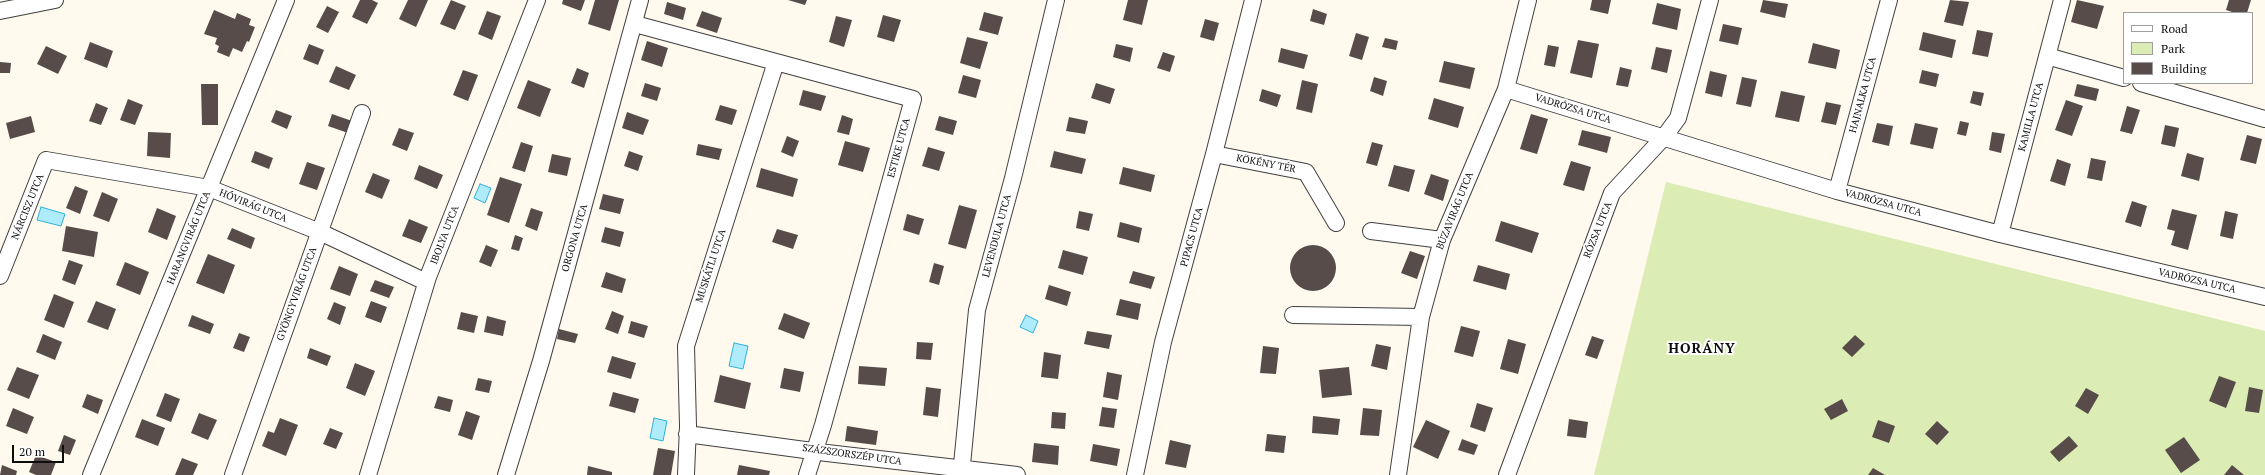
<!DOCTYPE html>
<meta charset="utf-8">
<style>
body{margin:0}
#map{position:relative;width:2265px;height:475px;overflow:hidden;background:#fff9ee;font-family:"PT Serif",serif}
canvas{display:block}
.legend{position:absolute;left:2123px;top:12px;width:130px;height:72px;box-sizing:border-box;background:#fff;border:1px solid #9e9e9e;margin:0;padding:5px 7px;list-style:none;font-size:12px;color:#0d0d0d}
.legend li{display:flex;align-items:center;gap:8px;height:20px}
.legend b{width:20px;border:1px solid #9e9e9e}
.scale{position:absolute;left:12px;top:445px;width:52px;height:18px;box-sizing:border-box;border:2px solid #0d0d0d;border-top:0;padding-left:5px;font-size:12px;line-height:14px;white-space:nowrap;color:#0d0d0d;-webkit-text-stroke:3px #fff;paint-order:stroke}
</style>
<div id="map">
<canvas width="2265" height="475"></canvas>
<ul class="legend">
<li><b style="height:5px;background:#fff"></b>Road</li>
<li><b style="height:11px;background:#dbedb4"></b>Park</li>
<li><b style="height:11px;background:#574c49"></b>Building</li>
</ul>
<div class="scale">20 m</div>
</div>
<script>
const ctx = document.querySelector('canvas').getContext('2d');
ctx.lineJoin = 'round';
function paint(path, color) {
  ctx.fillStyle = color;
  ctx.fill(path, 'evenodd');
}
function toPath(rows) {
  const path = new Path2D();
  for (const r of rows) {
    if (r.length === 3) {
      path.moveTo(r[0] + r[2], r[1]);
      path.arc(r[0], r[1], r[2], 0, 2 * Math.PI);
      continue;
    }
    path.moveTo(r[0], r[1]);
    for (let i = 2; i < r.length; i += 2) path.lineTo(r[i], r[i + 1]);
  }
  return path;
}
function strokePath(path, color, width, dash) {
  ctx.strokeStyle = color;
  ctx.lineWidth = width;
  ctx.lineCap = dash ? 'butt' : 'round';
  ctx.setLineDash(dash || []);
  ctx.stroke(path);
}
function drawText(font, color, halo, rows, align = 'center') {
  ctx.font = font + ' "PT Serif",serif';
  ctx.lineWidth = 4;
  ctx.setLineDash([]);
  ctx.textBaseline = 'middle';
  ctx.strokeStyle = halo;
  ctx.fillStyle = color;
  for (const [text, x, y, turn = 0] of rows) {
    ctx.save();
    ctx.translate(x, y);
    ctx.rotate((+turn || 0) * Math.PI / 180);
    ctx.textAlign = isNaN(turn) ? turn : align;
    if (halo) ctx.strokeText(text, 0, 0);
    ctx.fillText(text, 0, 0);
    ctx.restore();
  }
}
paint(toPath([
 [1666,182,2265,331,2265,475,1594,475]
]), '#dbedb4');
const water = toPath([
 [480,184,491,188,485,203,474,198,480,184],
 [41,207,65,214,61,226,37,220,41,207],
 [1026,315,1038,321,1033,333,1020,327,1026,315],
 [734,343,748,346,743,369,729,366,734,343],
 [654,418,667,421,663,441,650,438,654,418]
]);
paint(water, '#aeebfb');
strokePath(water, '#30b1d7', 1);
paint(toPath([
 [360,0,372,0,378,3,367,24,352,17],
 [408,0,428,0,416,27,399,19],
 [451,0,466,6,455,30,440,24],
 [563,0,585,0,581,11,562,4],
 [595,0,619,0,610,31,588,24],
 [788,0,807,0,805,5],
 [1128,0,1148,0,1142,25,1123,20],
 [1592,0,1611,0,1608,14,1590,10],
 [1763,0,1788,4,1785,18,1760,12],
 [1950,0,1969,2,1963,26,1944,22],
 [2077,0,2104,6,2097,29,2071,22],
 [2229,0,2251,0,2247,13,2235,13,2226,10],
 [667,2,686,8,683,20,664,14],
 [1657,3,1681,9,1677,30,1652,24],
 [327,6,339,12,328,33,316,27],
 [1313,9,1327,14,1324,25,1310,21],
 [214,10,235,19,237,13,251,19,249,25,255,27,249,42,247,41,242,52,233,48,229,57,217,52,219,46,215,44,217,38,204,34],
 [487,11,501,16,492,40,478,34],
 [702,11,722,18,717,33,696,26],
 [984,12,1003,17,998,35,979,30],
 [883,15,901,20,894,42,877,37],
 [836,16,852,20,844,47,829,42],
 [1205,19,1219,23,1214,41,1200,37],
 [1723,24,1742,28,1738,45,1719,41],
 [1977,30,1993,33,1988,57,1972,54],
 [1923,32,1956,40,1952,58,1919,50],
 [1356,33,1369,37,1362,60,1349,56],
 [967,37,988,42,980,69,960,63],
 [1385,38,1398,41,1396,50,1382,47],
 [1578,40,1599,44,1592,78,1570,73],
 [647,41,668,48,662,67,641,60],
 [90,42,113,51,107,68,84,59],
 [1813,43,1840,50,1836,69,1808,63],
 [309,44,324,50,318,65,303,59],
 [1116,44,1133,48,1130,62,1113,57],
 [1548,45,1559,47,1555,67,1544,65],
 [46,46,67,56,58,74,37,64],
 [1656,47,1672,50,1667,73,1651,69],
 [1281,48,1308,55,1304,69,1278,62],
 [1163,52,1175,56,1170,72,1157,68],
 [1444,61,1475,68,1470,89,1439,82],
 [0,62,11,63,10,73,0,73],
 [336,66,356,75,349,90,329,82],
 [1620,67,1632,70,1628,87,1616,85],
 [577,68,589,73,584,88,571,83],
 [463,70,478,75,468,101,453,95],
 [1922,70,1939,74,1936,87,1919,83],
 [1710,71,1727,75,1722,97,1705,93],
 [963,75,981,80,976,98,958,93],
 [1374,77,1387,81,1383,96,1370,91],
 [1742,77,1757,80,1751,107,1736,104],
 [528,80,551,89,540,117,517,108],
 [1302,80,1318,84,1312,113,1296,109],
 [645,83,661,88,657,101,641,96],
 [1096,83,1115,89,1110,104,1091,98],
 [201,84,218,84,218,125,202,125],
 [2077,84,2099,89,2096,101,2074,96],
 [1262,89,1281,95,1277,107,1259,101],
 [803,90,826,96,821,111,799,105],
 [1781,91,1805,96,1799,122,1775,117],
 [1973,91,1984,93,1981,106,1970,103],
 [1434,98,1464,107,1458,128,1428,119],
 [128,99,143,105,135,125,120,120],
 [2066,100,2083,106,2072,136,2055,130],
 [1826,102,1841,105,1836,125,1821,122],
 [96,103,108,108,101,125,89,121],
 [720,105,737,110,732,125,715,120],
 [2127,106,2140,110,2132,134,2120,131],
 [276,110,292,116,287,129,271,122],
 [627,112,649,120,643,135,622,128],
 [332,114,352,121,348,133,328,126],
 [1531,114,1548,119,1537,154,1520,149],
 [842,115,853,119,849,135,837,132],
 [31,116,35,132,10,139,6,123],
 [939,116,957,121,953,135,935,130],
 [1069,117,1088,121,1085,134,1066,131],
 [1960,121,1969,123,1966,136,1957,134],
 [1877,123,1893,126,1889,146,1872,142],
 [1915,123,1938,128,1933,149,1910,144],
 [2165,125,2179,128,2175,147,2161,144],
 [399,128,414,133,407,151,392,145],
 [1582,130,1611,137,1607,153,1578,145],
 [148,132,171,133,170,158,147,156],
 [1992,132,2005,134,2001,153,1989,150],
 [2247,135,2262,139,2256,164,2240,160],
 [787,136,799,141,793,157,781,152],
 [845,141,870,148,863,172,838,165],
 [521,142,533,146,525,172,512,168],
 [1372,142,1383,145,1377,166,1366,163],
 [698,144,722,149,719,160,696,155],
 [928,147,945,152,939,171,922,166],
 [255,151,273,158,269,169,251,162],
 [629,151,643,156,638,171,624,166],
 [1054,151,1086,159,1082,174,1050,167],
 [2187,153,2204,158,2199,181,2181,176],
 [552,154,571,158,567,176,548,172],
 [2091,158,2106,161,2102,181,2087,178],
 [2057,159,2071,164,2065,186,2050,181],
 [1571,161,1591,167,1584,191,1563,185],
 [307,162,325,168,317,190,299,184],
 [419,165,443,175,437,189,414,179],
 [1394,165,1415,170,1409,192,1388,186],
 [1123,167,1155,175,1151,192,1119,184],
 [761,168,798,179,793,197,756,187],
 [373,173,390,180,382,199,365,192],
 [1431,174,1449,180,1443,201,1424,194],
 [500,177,522,184,509,223,487,215],
 [75,186,88,191,80,214,66,208],
 [102,192,118,199,109,222,93,216],
 [603,194,624,199,620,214,599,209],
 [2132,201,2147,206,2141,227,2125,222],
 [959,205,977,210,966,249,948,244],
 [157,208,176,216,167,240,148,232],
 [531,208,543,212,537,231,525,226],
 [2172,209,2197,215,2188,250,2171,245,2175,231,2167,229],
 [1079,211,1093,214,1089,231,1076,228],
 [2225,211,2238,214,2233,239,2220,236],
 [907,214,924,219,919,235,903,230],
 [409,219,428,227,421,243,402,236],
 [1501,221,1539,233,1532,253,1495,241],
 [1120,222,1142,228,1139,243,1117,237],
 [66,226,98,232,94,257,62,251],
 [605,227,624,232,620,247,601,242],
 [232,228,255,238,251,249,227,239],
 [777,229,798,235,793,249,772,242],
 [515,235,523,238,519,251,511,249],
 [1313,268,23],
 [486,245,498,250,491,267,479,262],
 [1063,250,1088,257,1083,275,1058,268],
 [1410,251,1425,256,1417,279,1401,273],
 [208,254,235,265,224,294,196,283],
 [69,260,83,265,75,285,62,280],
 [125,262,149,272,140,295,116,285],
 [934,263,944,266,939,285,929,282],
 [1478,265,1510,274,1506,290,1473,281],
 [339,266,358,274,350,296,330,289],
 [1133,271,1155,277,1151,289,1129,283],
 [606,272,626,279,622,293,601,287],
 [375,280,394,287,389,298,370,291],
 [1049,285,1071,292,1067,306,1045,299],
 [54,294,74,302,64,328,44,320],
 [1120,299,1141,304,1138,320,1116,315],
 [96,301,116,309,108,330,87,322],
 [371,301,387,307,381,323,365,317],
 [334,302,346,307,340,325,327,319],
 [612,311,624,316,618,334,605,329],
 [461,312,478,316,474,333,457,329],
 [784,313,810,323,804,339,778,329],
 [192,315,214,324,210,334,188,326],
 [487,316,506,321,503,336,484,332],
 [631,321,648,326,644,338,628,333],
 [1461,326,1480,331,1473,357,1454,352],
 [559,329,578,334,575,343,557,339],
 [1087,331,1112,335,1109,349,1084,344],
 [239,333,250,337,244,352,233,348],
 [43,334,62,342,55,360,36,352],
 [1855,335,1865,344,1852,357,1842,348],
 [1592,336,1604,340,1597,359,1585,355],
 [1508,339,1526,344,1518,374,1500,369],
 [917,342,933,343,931,360,916,359],
 [1376,344,1391,347,1387,370,1371,366],
 [1263,346,1279,348,1276,374,1260,373],
 [310,348,331,356,327,366,307,358],
 [1044,352,1061,355,1058,379,1041,377],
 [612,356,636,363,631,379,607,372],
 [355,363,375,371,365,396,346,388],
 [859,366,887,368,885,386,858,384],
 [17,367,39,375,29,399,7,390],
 [1349,367,1352,395,1322,398,1319,370],
 [784,368,804,372,800,392,780,388],
 [1107,372,1122,375,1118,400,1103,397],
 [720,375,751,383,745,409,714,402],
 [2219,376,2236,382,2226,408,2209,401],
 [478,378,492,381,489,393,475,390],
 [926,387,941,389,938,417,923,415],
 [2249,387,2263,390,2259,413,2245,411],
 [2086,388,2099,395,2088,414,2075,406],
 [613,392,639,399,635,413,609,406],
 [165,393,180,399,171,422,156,416],
 [87,394,103,400,98,414,82,407],
 [438,396,453,400,450,412,434,408],
 [1842,399,1848,411,1831,420,1824,409],
 [1477,403,1493,408,1485,432,1470,427],
 [1102,407,1117,409,1114,428,1099,426],
 [13,408,34,417,27,434,6,426],
 [1363,408,1382,410,1379,436,1360,435],
 [466,411,480,416,472,440,458,435],
 [1052,412,1066,413,1065,429,1051,428],
 [199,413,217,420,208,440,191,433],
 [1313,416,1340,419,1338,435,1312,433],
 [280,418,298,425,286,456,262,446,268,431,274,433],
 [142,419,165,428,158,446,135,437],
 [1569,419,1588,422,1586,438,1567,436],
 [1426,420,1450,431,1438,459,1413,447],
 [1878,420,1895,426,1889,443,1872,437],
 [1937,421,1949,432,1937,445,1925,434],
 [847,426,878,431,876,445,845,441],
 [330,428,343,433,336,449,323,444],
 [1267,434,1286,436,1284,453,1265,451],
 [64,435,76,440,70,455,58,451],
 [2069,436,2078,446,2059,462,2050,452],
 [2184,437,2200,460,2181,473,2165,450],
 [1462,439,1478,445,1474,455,1458,450],
 [1170,440,1191,445,1186,468,1165,464],
 [1034,443,1059,446,1058,465,1032,462],
 [1093,444,1120,449,1117,466,1090,461],
 [658,448,675,451,671,475,653,475],
 [36,455,56,462,51,475,36,475,29,472],
 [182,458,198,464,193,475,175,475],
 [2,465,17,471,16,475,0,475],
 [739,465,770,471,769,475,737,475],
 [2232,465,2244,475,2224,475],
 [588,466,612,472,612,475,587,475],
 [1873,468,1885,475,1868,475]
]), '#574c49');
const minor = toPath([
 [0,11,55,0],
 [635,24,913,99,823,425,807,475],
 [2047,56,2124,78],
 [2141,83,2265,119],
 [1506,89,1837,191,2000,234,2265,297],
 [1214,154,1306,172,1336,223],
 [1837,191,1889,0],
 [1371,231,1442,240],
 [2000,234,2062,0],
 [0,276,46,160,209,188,320,232,426,282],
 [1293,315,1421,317],
 [687,434,827,453,1017,475],
 [91,475,286,0],
 [233,475,362,113],
 [368,475,428,277,537,0],
 [506,475,541,361,640,0],
 [686,475,688,426,686,346,776,62],
 [961,475,977,310,1013,178,1056,0],
 [1135,475,1163,342,1214,154,1253,0],
 [1398,475,1421,317,1442,240,1506,89,1528,0],
 [1507,475,1612,193,1664,137,1678,118,1710,0]
]);
strokePath(minor, '#404040', 18);
strokePath(minor, '#fff', 16);
drawText('10px', '#0d0d0d', '#fff', [
 ["HAJNALKA UTCA",1863,95,-75],
 ["VADRÓZSA UTCA",1573,109,17],
 ["KAMILLA UTCA",2031,117,-75],
 ["ESTIKE UTCA",899,148,-75],
 ["KÖKÉNY TÉR",1266,164,11],
 ["VADRÓZSA UTCA",1883,203,15],
 ["HÓVIRÁG UTCA",253,206,22],
 ["NÁRCISZ UTCA",28,207,-68],
 ["BÚZAVIRÁG UTCA",1455,211,-68],
 ["RÓZSA UTCA",1598,230,-68],
 ["IBOLYA UTCA",445,235,-69],
 ["LEVENDULA UTCA",997,236,-75],
 ["PIPACS UTCA",1192,237,-75],
 ["HARANGVIRÁG UTCA",189,238,-68],
 ["ORGONA UTCA",575,238,-74],
 ["MUSKÁTLI UTCA",711,266,-72],
 ["VADRÓZSA UTCA",2197,281,13],
 ["GYÖNGYVIRÁG UTCA",297,294,-70],
 ["SZÁZSZORSZÉP UTCA",852,455,8]
]);
ctx.letterSpacing = '1px';
drawText('bold 14px', '#0d0d0d', '#fff', [
 ["HORÁNY",1702,349]
]);
ctx.letterSpacing = '0px';
</script>
